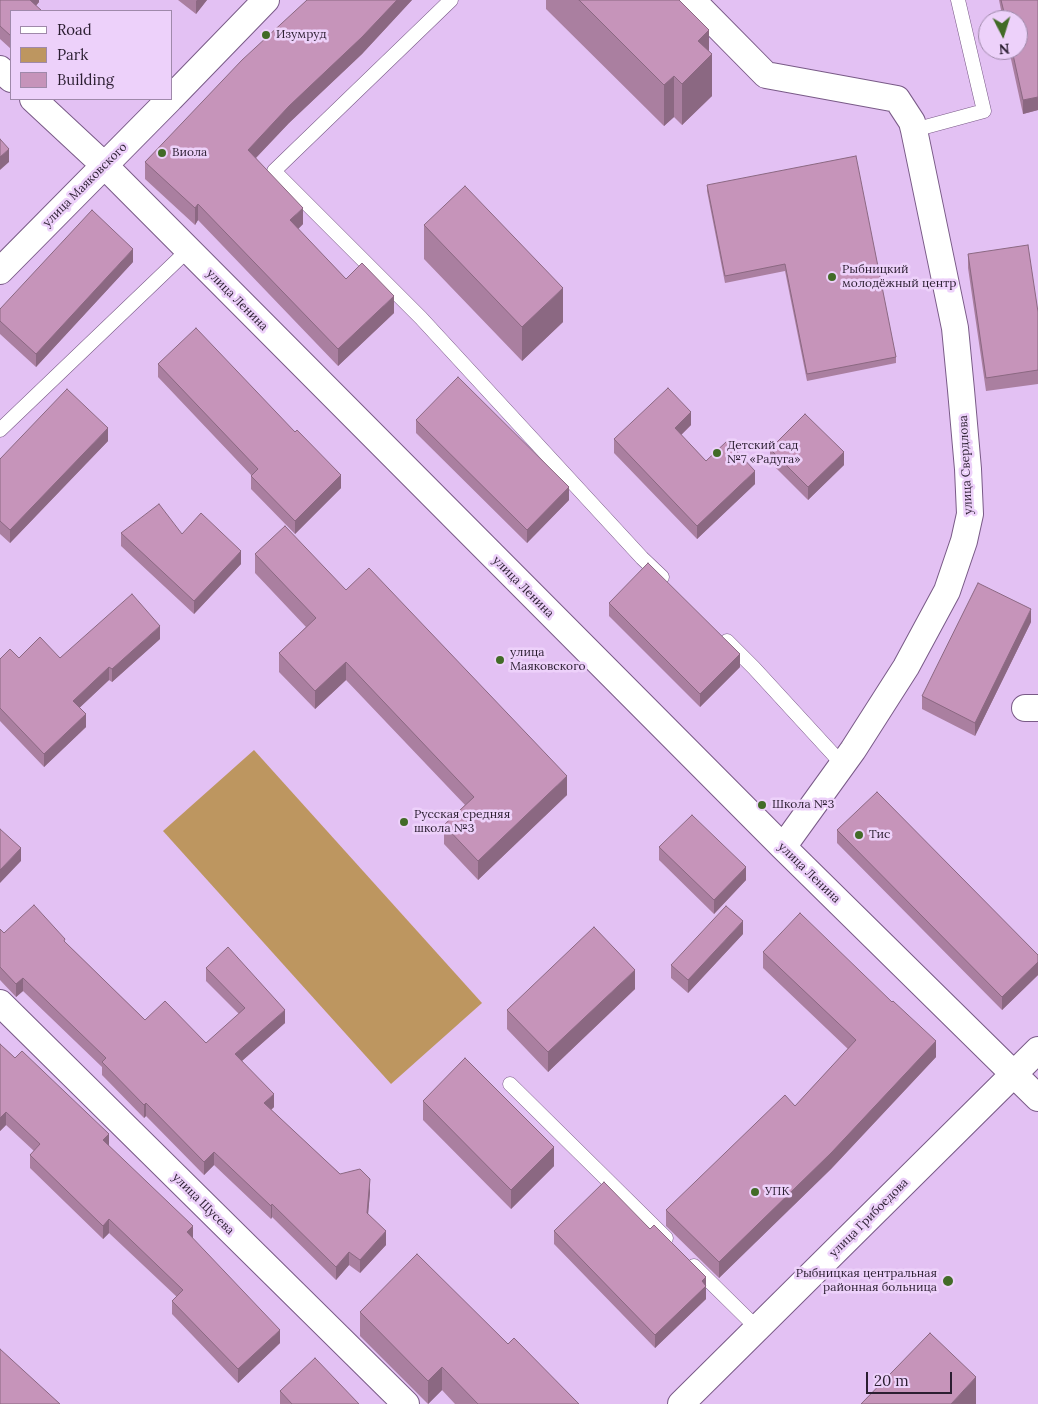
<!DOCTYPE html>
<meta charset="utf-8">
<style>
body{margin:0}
#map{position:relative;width:1038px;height:1404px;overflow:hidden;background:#e3c1f3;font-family:Lora,serif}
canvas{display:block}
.legend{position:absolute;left:10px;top:10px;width:162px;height:90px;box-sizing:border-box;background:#edd1fa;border:1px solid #9f89aa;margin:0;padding:6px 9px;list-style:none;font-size:15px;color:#2b1e31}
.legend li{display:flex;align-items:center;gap:10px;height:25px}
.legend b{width:25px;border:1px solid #9f89aa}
.north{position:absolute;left:978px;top:10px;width:50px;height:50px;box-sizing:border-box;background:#edd1fa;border:1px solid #9f89aa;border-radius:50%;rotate:175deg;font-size:14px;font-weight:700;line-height:20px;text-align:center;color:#2b1e31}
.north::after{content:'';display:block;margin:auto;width:18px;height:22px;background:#426b27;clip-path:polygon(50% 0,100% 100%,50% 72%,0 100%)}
.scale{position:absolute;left:866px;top:1372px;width:86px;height:22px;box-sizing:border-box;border:2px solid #2b1e31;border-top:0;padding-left:6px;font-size:15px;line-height:18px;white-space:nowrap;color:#2b1e31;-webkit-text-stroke:4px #edd1fa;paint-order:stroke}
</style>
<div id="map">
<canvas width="1038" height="1404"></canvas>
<ul class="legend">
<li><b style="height:6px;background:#fff"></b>Road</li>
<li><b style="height:14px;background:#bd9660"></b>Park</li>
<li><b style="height:14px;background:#c694ba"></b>Building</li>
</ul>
<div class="north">N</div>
<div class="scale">20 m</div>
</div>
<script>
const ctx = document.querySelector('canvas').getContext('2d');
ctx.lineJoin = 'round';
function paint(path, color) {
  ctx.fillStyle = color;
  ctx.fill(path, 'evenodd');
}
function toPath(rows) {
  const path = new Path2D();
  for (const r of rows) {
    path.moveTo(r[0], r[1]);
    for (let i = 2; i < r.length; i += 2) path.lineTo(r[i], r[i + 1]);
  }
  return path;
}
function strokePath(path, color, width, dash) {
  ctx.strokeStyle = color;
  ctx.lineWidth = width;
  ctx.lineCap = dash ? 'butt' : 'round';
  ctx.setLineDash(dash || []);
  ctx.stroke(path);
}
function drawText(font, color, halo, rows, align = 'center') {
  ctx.font = font + ' Lora,serif';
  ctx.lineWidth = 5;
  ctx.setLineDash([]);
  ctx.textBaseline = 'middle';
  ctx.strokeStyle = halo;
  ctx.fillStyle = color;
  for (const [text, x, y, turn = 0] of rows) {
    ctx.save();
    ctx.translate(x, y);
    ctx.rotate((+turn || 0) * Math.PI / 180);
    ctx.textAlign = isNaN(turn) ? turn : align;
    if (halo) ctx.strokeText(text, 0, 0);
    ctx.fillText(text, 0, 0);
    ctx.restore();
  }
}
paint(toPath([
 [254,750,482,1003,391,1084,163,831]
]), '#bd9660');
const lane = toPath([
 [451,0,274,171,421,318,642,558,662,577],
 [914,130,984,111,958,0],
 [0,430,188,250],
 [727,641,754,668,843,765],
 [510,1084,666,1238],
 [694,1266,757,1328]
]);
const street = toPath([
 [692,0,766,75,897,99,912,122,914,130,955,328,961,390,968,469,970,514,964,541,947,591,906,667,853,750,783,847],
 [0,69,11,79],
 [171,98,266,0],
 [33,99,105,166,783,847,1038,1098],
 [0,271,170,99],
 [1025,708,1038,708],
 [0,1003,406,1404],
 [681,1404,1038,1050]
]);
strokePath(lane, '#795a87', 15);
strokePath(street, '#795a87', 28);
strokePath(lane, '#fff', 14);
strokePath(street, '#fff', 26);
paint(toPath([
 [0,0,39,0,39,2,36,6,11,11,11,49,0,39],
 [178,0,207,0,196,14],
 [307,0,412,0,362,54,289,123,256,158,303,224,298,229,346,279,394,313,338,366,198,220,195,225,145,179,145,162],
 [546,0,679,0,709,52,712,96,682,125,674,117,664,126,546,9],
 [999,0,1038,0,1038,110,1023,114,1009,50,1018,50,1018,20,1003,20],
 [707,185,896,357,896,363,807,381,785,271,725,283,707,191],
 [424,225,563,322,522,361,424,259],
 [968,254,1038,312,1038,384,986,391,968,268],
 [133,262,36,367,0,334,0,309],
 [158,364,341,488,295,534,251,489,251,475,158,377],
 [416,420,569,500,527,543,416,433],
 [691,425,681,435,706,461,755,484,697,539,614,453,614,439],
 [108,441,10,543,0,534,0,459],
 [770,449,844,465,808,500,770,462],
 [121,533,182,534,241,564,194,614,121,546],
 [255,554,346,590,567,795,478,880,444,844,444,825,465,805,346,680,315,709,279,672,279,653,306,627,255,573],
 [609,603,740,667,700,707,609,616],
 [1031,622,975,736,922,709,922,696],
 [160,639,112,682,109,680,79,708,86,727,44,767,0,721,0,659,19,658,60,658],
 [837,830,1038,955,1038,975,1002,1010,837,843],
 [659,847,746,880,714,914,659,860],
 [0,929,4,933,65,942,145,1020,206,1043,239,1014,206,981,206,968,285,1023,242,1061,274,1107,271,1110,340,1174,370,1192,368,1214,386,1245,360,1273,349,1265,336,1280,272,1217,271,1219,214,1165,204,1175,146,1116,144,1118,102,1075,102,1067,23,991,16,997,0,980],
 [743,934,688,993,671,978,671,965],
 [763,952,892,1002,936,1057,831,1169,719,1278,666,1226,666,1210,795,1106,848,1049,763,968],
 [635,989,548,1072,507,1029,507,1010],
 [0,1044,109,1146,193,1239,280,1343,238,1383,172,1314,172,1301,177,1297,109,1233,103,1239,30,1168,30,1155,34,1151,6,1125,0,1131],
 [423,1101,554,1166,511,1209,423,1120],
 [650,1229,706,1277,706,1299,655,1348,554,1244,554,1231],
 [360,1312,508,1344,579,1404,455,1404,442,1390,428,1404,360,1336],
 [280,1391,359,1404,280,1404]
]), '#aa7fa0');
paint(toPath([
 [30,0,39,0,39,2,31,11],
 [197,0,207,0,196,14,196,1],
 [397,0,412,0,362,54,289,123,248,166,248,150,289,106],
 [709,30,709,57,712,54,712,96,682,125,682,84,698,41],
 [674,76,674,117,664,126,664,85],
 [1038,97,1038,110,1023,114,1023,100],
 [9,149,9,162,0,170,0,157],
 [198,204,198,220,195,225,195,208],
 [303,208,303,224,290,237,290,220],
 [133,249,133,262,36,367,36,354],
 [563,288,563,322,522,361,522,327],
 [394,296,394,313,338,366,338,349],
 [691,412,691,425,675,441,675,428],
 [108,428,108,441,10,543,10,530],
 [844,452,844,465,808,500,808,487],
 [755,471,755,484,697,539,697,526],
 [341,475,341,488,295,534,295,521],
 [569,487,569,500,527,543,527,530],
 [241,551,241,564,194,614,194,601],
 [1031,609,1031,622,975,736,975,723],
 [160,626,160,639,112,682,112,669],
 [740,654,740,667,700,707,700,694],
 [346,662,346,680,315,709,315,691],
 [109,667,109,680,73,714,73,701],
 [86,714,86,727,44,767,44,754],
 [567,776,567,795,478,880,478,861],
 [21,848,21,861,0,883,0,870],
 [746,867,746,880,714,914,714,900],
 [743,921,743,934,688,993,688,980],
 [1038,962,1038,975,1002,1010,1002,997],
 [635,970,635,989,548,1072,548,1052],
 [23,978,23,991,16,997,16,984],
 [285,1010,285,1023,235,1067,235,1054],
 [936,1041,936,1057,831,1169,719,1278,719,1262],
 [274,1094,274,1107,264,1116,264,1103],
 [146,1103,146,1116,144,1118,144,1105],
 [6,1112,6,1125,0,1131,0,1118],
 [109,1134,109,1147,103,1140],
 [554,1147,554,1166,511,1209,511,1190],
 [214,1152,214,1165,204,1175,204,1162],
 [370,1179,370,1192,367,1226,367,1213],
 [272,1204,272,1217,271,1219,271,1206],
 [109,1219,109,1233,103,1239,103,1226],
 [193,1226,193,1239,187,1232],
 [386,1231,386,1245,360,1273,360,1260],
 [349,1252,349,1265,336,1280,336,1267],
 [706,1277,706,1299,655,1348,655,1335],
 [280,1330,280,1343,238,1383,238,1369],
 [442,1367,442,1390,428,1404,428,1381],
 [976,1377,976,1404,951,1404]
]), '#8b6882');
const building = toPath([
 [0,0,30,0,42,11,11,11,11,36,0,26,0,0],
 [307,0,397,0,362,37,289,106,248,150,303,208,290,220,346,279,362,263,394,296,338,349,198,204,195,208,145,162,242,60,307,0],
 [579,0,679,0,709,30,698,41,712,54,682,84,674,76,664,85,579,0],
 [1001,0,1038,0,1038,97,1023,100,1012,50,1018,50,1018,20,1006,20,1001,0],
 [0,139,9,149,0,157,0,139],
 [856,156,896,357,807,374,785,264,725,276,707,185,856,156],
 [465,186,563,288,522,327,424,225,465,186],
 [92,210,133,249,36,354,0,321,0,309,92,210],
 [1028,245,1038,312,1038,370,986,378,968,254,1028,245],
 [196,328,295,432,297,430,341,475,295,521,251,476,258,469,158,364,196,328],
 [458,377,569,487,527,530,416,420,458,377],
 [668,388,691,412,675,428,706,461,727,441,755,471,697,526,614,439,668,388],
 [67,389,108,428,10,530,0,521,0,459,67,389],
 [805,414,844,452,808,487,770,449,805,414],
 [159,504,182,534,201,513,241,551,194,601,121,533,159,504],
 [285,526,346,590,369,568,567,776,478,861,444,825,474,797,346,662,315,691,279,653,316,618,255,554,285,526],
 [648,563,740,654,700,694,609,603,648,563],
 [978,583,1031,609,975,723,922,696,978,583],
 [132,594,160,626,112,669,109,667,73,701,86,714,44,754,0,708,0,659,10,649,19,658,40,637,60,658,132,594],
 [877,792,1038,955,1038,962,1002,997,837,830,877,792],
 [692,815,746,867,714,900,659,847,692,815],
 [0,829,21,848,0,870,0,829],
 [34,905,65,939,64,941,145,1020,165,1001,206,1043,245,1008,206,968,228,947,285,1010,235,1054,274,1094,264,1103,340,1174,360,1169,370,1179,367,1213,386,1231,360,1260,349,1252,336,1267,272,1204,271,1206,214,1152,204,1162,146,1103,144,1105,102,1062,106,1058,23,978,16,984,0,967,0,929,4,933,34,905],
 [726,906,743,921,688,980,671,965,726,906],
 [800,913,892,1002,893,1001,936,1041,831,1153,719,1262,666,1210,785,1095,795,1106,856,1040,763,952,800,913],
 [594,927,635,970,548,1052,507,1010,594,927],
 [0,1044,15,1058,22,1051,109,1134,103,1140,193,1226,187,1232,280,1330,238,1369,172,1301,183,1290,109,1219,103,1226,30,1155,40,1144,6,1112,0,1118,0,1044],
 [465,1058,554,1147,511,1190,423,1101,465,1058],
 [604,1182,650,1229,654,1225,706,1277,702,1281,706,1286,655,1335,554,1231,604,1182],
 [417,1254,508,1344,514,1338,579,1404,478,1404,442,1367,428,1381,360,1312,417,1254],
 [930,1333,976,1377,951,1404,861,1404,930,1333],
 [0,1349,60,1404,0,1404,0,1349],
 [315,1358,359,1404,292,1404,280,1391,315,1358]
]);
paint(building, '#c694ba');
strokePath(building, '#8b6882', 1);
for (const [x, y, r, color] of [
 [266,35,5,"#426b27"],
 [162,153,5,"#426b27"],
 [832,277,5,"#426b27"],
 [717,453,5,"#426b27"],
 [500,660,5,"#426b27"],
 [762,805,5,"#426b27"],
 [404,822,5,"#426b27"],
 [859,835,5,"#426b27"],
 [755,1192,5,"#426b27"],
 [948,1281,6,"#426b27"]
]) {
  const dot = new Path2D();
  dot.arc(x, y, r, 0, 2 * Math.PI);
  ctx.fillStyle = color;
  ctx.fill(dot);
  strokePath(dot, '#edd1fa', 2);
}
drawText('12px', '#2b1e31', '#edd1fa', [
 ["Изумруд",276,35],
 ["Виола",172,153],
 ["Рыбницкий",842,270],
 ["молодёжный центр",842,284],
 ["Детский сад",727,446],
 ["№7 «Радуга»",727,460],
 ["улица",510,653],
 ["Маяковского",510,667],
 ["Школа №3",772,805],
 ["Русская средняя",414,815],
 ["школа №3",414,829],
 ["Тис",869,835],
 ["УПК",765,1192],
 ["Рыбницкая центральная",937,1274,"right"],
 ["районная больница",937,1288,"right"]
], 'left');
drawText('12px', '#2b1e31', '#edd1fa', [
 ["улица Маяковского",85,185,-45],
 ["улица Ленина",237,300,45],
 ["улица Свердлова",966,465,-93],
 ["улица Ленина",523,587,45],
 ["улица Ленина",809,873,44],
 ["улица Щусева",203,1204,45],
 ["улица Грибоедова",869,1218,-45]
]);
</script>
